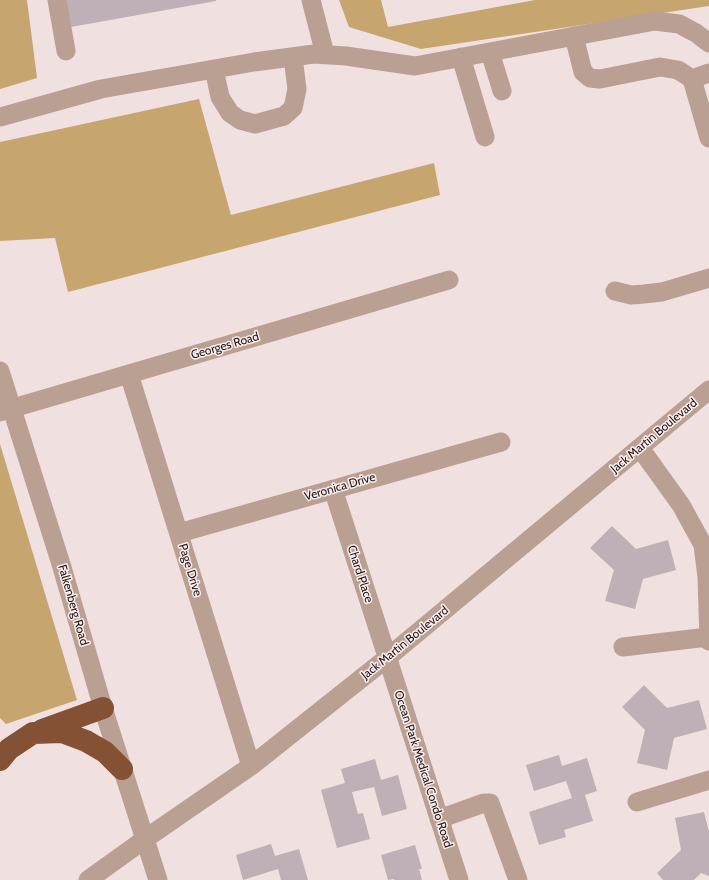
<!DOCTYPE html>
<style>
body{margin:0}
canvas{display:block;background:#f0e0e0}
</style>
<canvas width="709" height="880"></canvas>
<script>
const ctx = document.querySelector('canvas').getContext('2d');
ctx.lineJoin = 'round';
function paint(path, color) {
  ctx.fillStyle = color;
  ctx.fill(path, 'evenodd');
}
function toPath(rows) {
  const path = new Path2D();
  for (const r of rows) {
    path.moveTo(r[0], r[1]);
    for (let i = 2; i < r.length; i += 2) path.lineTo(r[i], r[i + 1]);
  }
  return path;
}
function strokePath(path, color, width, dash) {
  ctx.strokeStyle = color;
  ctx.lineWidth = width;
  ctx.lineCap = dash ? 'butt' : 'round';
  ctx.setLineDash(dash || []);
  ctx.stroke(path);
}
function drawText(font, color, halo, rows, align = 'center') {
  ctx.font = font + ' Cabin,sans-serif';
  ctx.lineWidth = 3;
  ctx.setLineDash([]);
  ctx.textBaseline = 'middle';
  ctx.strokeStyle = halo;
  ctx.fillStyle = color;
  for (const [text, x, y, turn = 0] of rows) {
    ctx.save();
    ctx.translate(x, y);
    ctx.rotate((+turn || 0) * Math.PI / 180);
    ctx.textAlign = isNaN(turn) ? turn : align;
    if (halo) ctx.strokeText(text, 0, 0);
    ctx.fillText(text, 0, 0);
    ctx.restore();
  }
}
paint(toPath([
 [0,0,27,0,37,78,0,89],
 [339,0,381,0,388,27,535,0,709,0,709,6,421,49,349,27],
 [199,99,231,215,434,163,440,195,68,292,55,238,0,241,0,142],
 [0,444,77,700,6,724,0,718]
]), '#c6a56f');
paint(toPath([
 [66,0,216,0,216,1,71,27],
 [612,526,636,549,668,540,676,570,643,579,635,609,605,601,614,570,590,548],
 [644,685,667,708,699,700,707,729,674,738,667,770,637,763,645,730,622,707],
 [559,755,562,766,587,758,597,791,585,795,593,821,564,830,566,837,539,845,529,812,572,798,566,781,534,791,526,765],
 [375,759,381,780,398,775,407,809,382,816,374,787,352,792,358,814,363,813,370,839,337,848,321,790,345,783,341,769],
 [704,812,709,832,709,876,701,873,694,880,663,880,657,873,681,850,675,818],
 [271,844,275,856,299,849,308,880,281,880,278,869,243,880,236,855],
 [415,845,422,869,419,869,422,880,394,880,394,879,388,880,381,855]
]), '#beb0b6');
strokePath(toPath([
 [57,0,66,51],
 [311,0,325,54],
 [574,36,583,72,590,78,600,79,660,67,678,70,692,79,709,73],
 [490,52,502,91],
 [461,57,485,137],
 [214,69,220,97,230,113,240,120,255,124,284,116,293,108,297,89,293,57],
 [692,79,709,138],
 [0,117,101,89,254,62,314,54,346,56,415,66,655,21,679,24,696,33,709,43],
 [615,291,631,295,644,294,662,292,709,278],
 [0,371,61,564,103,708,158,880],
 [129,374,251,766],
 [0,412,449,280],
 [640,448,681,505,703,545,707,577,709,641],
 [333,489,459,880],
 [179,533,501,442],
 [623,647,708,637],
 [637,802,709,780],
 [439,819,484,803,490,803,518,880],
 [88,880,145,839,251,766,387,658,709,390]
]), '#baa093', 19);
strokePath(toPath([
 [42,730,103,708],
 [0,760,9,749,33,733,62,732,86,741,105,752,122,769]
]), '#855135', 22);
drawText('12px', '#1c1717', '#fdeded', [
 ["Georges Road",225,346,-16],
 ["Jack Martin Boulevard",654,436,-40],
 ["Veronica Drive",340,487,-16],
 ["Page Drive",190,570,73],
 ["Chard Place",360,574,72],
 ["Falkenberg Road",73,605,74],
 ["Jack Martin Boulevard",405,643,-39],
 ["Ocean Park Medical Condo Road",423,769,72]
]);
</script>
